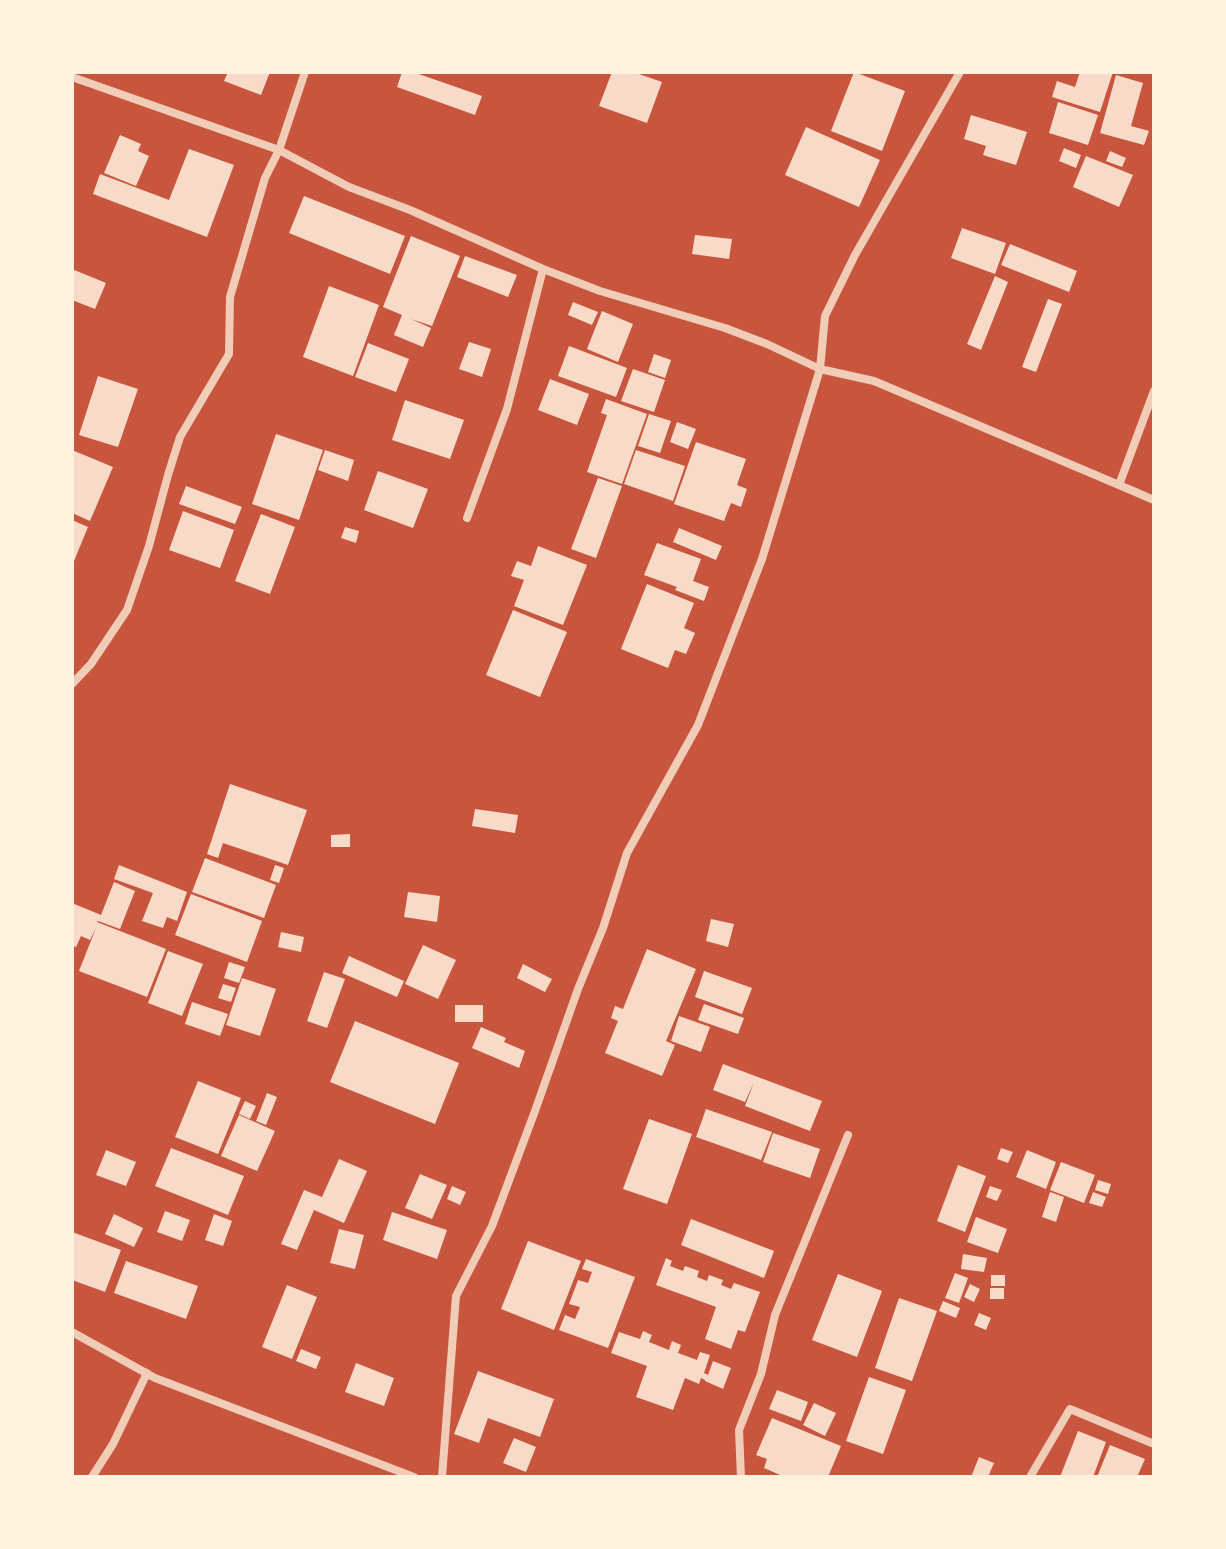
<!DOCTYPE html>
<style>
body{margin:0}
#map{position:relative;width:1226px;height:1549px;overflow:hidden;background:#c8553d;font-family:"Golos Text",sans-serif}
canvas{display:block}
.frame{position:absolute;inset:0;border:74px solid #fff3e0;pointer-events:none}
</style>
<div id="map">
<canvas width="1226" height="1549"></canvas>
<div class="frame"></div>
</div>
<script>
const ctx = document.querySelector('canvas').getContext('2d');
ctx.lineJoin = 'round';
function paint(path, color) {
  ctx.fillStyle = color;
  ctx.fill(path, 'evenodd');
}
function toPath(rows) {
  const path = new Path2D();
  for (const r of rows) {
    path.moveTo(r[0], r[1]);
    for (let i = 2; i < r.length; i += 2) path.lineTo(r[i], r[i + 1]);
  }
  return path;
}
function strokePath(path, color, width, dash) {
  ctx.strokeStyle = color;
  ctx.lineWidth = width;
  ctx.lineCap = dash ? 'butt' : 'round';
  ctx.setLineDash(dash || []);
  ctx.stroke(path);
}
paint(toPath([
 [228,72,270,72,261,95,224,81],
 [402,72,413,72,482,96,475,115,397,87],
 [612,72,633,72,662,82,647,123,599,106],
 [854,72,905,91,882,151,831,131],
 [1080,72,1113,72,1100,112,1052,97,1057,81,1075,87],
 [1116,75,1143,83,1131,126,1149,131,1144,145,1100,133],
 [1058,102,1098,115,1088,145,1049,133],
 [971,115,1027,132,1016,165,983,155,986,146,964,139],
 [806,127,880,160,859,207,785,175],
 [120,135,141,144,138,151,149,156,136,186,104,173],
 [1064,148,1081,155,1076,168,1059,161],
 [189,149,234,165,207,237,93,194,100,174,169,200],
 [1110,151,1126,158,1122,167,1106,161],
 [1086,156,1133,175,1119,207,1073,187],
 [304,196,405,236,390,274,289,233],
 [962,228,1006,243,995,274,951,258],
 [695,235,732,239,729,259,692,254],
 [411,236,460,256,432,326,411,319,431,328,423,347,394,335,402,315,383,307],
 [1010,244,1077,271,1069,292,1001,265],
 [465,256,517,275,508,297,457,277],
 [72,269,106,283,95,309,72,300],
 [995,276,1008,282,981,350,967,344],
 [329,286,379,305,353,376,303,357],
 [1048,299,1062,304,1036,372,1022,367],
 [573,302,598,312,592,325,568,315],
 [602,311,633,324,618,362,587,349],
 [469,342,491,349,482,377,459,369],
 [368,343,409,359,396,392,355,377],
 [569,346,627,368,616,397,558,376],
 [654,354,671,360,665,378,648,372],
 [633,369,665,380,654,412,621,401],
 [98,376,138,389,118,447,79,435],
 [550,379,589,394,577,425,538,410],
 [606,399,647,414,622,484,587,472,607,415,601,413],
 [405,400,464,420,450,459,392,440],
 [649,414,671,421,660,453,638,446],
 [677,422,696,429,688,449,670,442],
 [276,434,323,450,299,520,252,504],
 [696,442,746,459,737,485,747,489,741,507,731,503,724,521,674,504],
 [72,450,113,467,90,521,72,513],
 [325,450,354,460,348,481,318,470],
 [636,450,685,466,673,501,624,484],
 [378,471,428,489,413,528,364,510],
 [598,478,622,486,596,558,571,549],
 [186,486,242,507,235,524,179,504],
 [183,511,234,530,220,568,169,550],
 [261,514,295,527,270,594,235,581],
 [72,520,88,527,72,566],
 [345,527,359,531,356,543,341,538],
 [679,528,722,546,716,560,673,542],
 [657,543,701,559,693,581,709,587,704,601,675,590,677,587,644,575],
 [538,546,587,565,563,625,514,606,524,580,511,576,517,561,531,566],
 [647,584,694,603,684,628,695,633,686,654,675,650,668,668,621,649],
 [513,610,567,632,540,697,486,675],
 [230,784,307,810,288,865,223,843,218,858,207,854],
 [475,809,518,815,515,833,472,826],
 [350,834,350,847,331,847,331,835],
 [205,858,276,885,264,918,192,892],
 [119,865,187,892,177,921,167,917,163,928,142,921,153,893,114,879],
 [275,865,284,868,279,883,270,880],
 [114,882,135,891,120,929,98,921,97,922,166,949,147,997,79,971,96,928,90,940,81,936,76,947,72,946,72,903,101,915],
 [408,892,440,896,437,922,404,917],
 [191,894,262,921,247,962,175,935],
 [711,919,734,924,728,947,706,941],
 [281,932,304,937,301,952,278,947],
 [423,945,456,960,438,999,405,984],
 [647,949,696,969,666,1041,675,1045,662,1076,605,1053,618,1021,611,1018,615,1006,623,1009],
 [168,951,203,964,182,1016,148,1003],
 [349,956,404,981,397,997,342,973],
 [229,962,245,967,239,983,224,978],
 [523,964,552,979,545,992,517,978],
 [704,971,752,988,742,1014,695,997],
 [324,972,345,979,327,1028,307,1021],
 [242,978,276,989,260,1036,226,1025],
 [223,984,236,988,231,1002,218,998],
 [192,1002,228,1014,220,1036,185,1024],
 [704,1004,744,1018,738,1034,698,1020],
 [455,1005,483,1005,483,1022,455,1022],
 [679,1016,710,1027,701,1052,671,1041],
 [355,1021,459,1063,435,1124,330,1082],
 [481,1027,506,1038,504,1042,525,1051,519,1068,472,1048],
 [723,1064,822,1101,810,1131,745,1106,754,1082,745,1102,713,1090],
 [198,1081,241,1098,218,1154,175,1137],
 [267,1093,277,1097,266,1125,256,1121],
 [245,1101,256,1106,250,1119,239,1114],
 [706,1109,772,1132,761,1160,696,1137],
 [239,1115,275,1131,257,1171,221,1156],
 [649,1119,692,1134,667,1204,623,1189],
 [773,1133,820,1149,810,1178,763,1162],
 [171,1148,244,1176,228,1215,155,1186],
 [1001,1148,1013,1152,1008,1163,997,1159],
 [106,1150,136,1162,126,1186,96,1175],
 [1027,1150,1056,1162,1046,1189,1016,1177],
 [339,1159,367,1171,344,1223,314,1210,297,1250,281,1244,304,1190,322,1197],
 [1061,1162,1095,1175,1084,1203,1050,1190],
 [958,1165,986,1176,965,1232,937,1221],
 [420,1174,447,1185,432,1219,405,1208],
 [1098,1180,1111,1184,1108,1194,1095,1190],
 [452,1186,466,1192,460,1205,447,1199],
 [990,1186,1002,1190,997,1201,986,1197],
 [1050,1192,1064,1197,1056,1222,1042,1217],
 [1093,1192,1106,1197,1102,1207,1089,1203],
 [165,1211,190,1220,182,1241,157,1232],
 [392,1212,447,1230,437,1259,383,1240],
 [114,1214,143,1228,134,1247,105,1234],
 [214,1214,232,1221,223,1246,205,1240],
 [976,1217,1007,1229,998,1253,967,1242],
 [691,1219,774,1251,764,1278,681,1245],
 [339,1229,364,1235,355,1269,330,1263],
 [72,1232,121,1250,105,1292,72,1280],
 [528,1241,581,1261,554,1330,501,1309],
 [963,1254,987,1258,984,1272,961,1269],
 [666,1258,672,1261,670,1266,683,1271,685,1266,699,1271,697,1277,707,1281,709,1275,723,1280,721,1285,731,1289,734,1283,760,1292,745,1332,738,1330,731,1349,705,1339,716,1307,656,1285],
 [586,1259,635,1277,608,1348,559,1330,565,1315,575,1319,580,1307,569,1304,578,1280,588,1283,592,1272,582,1269],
 [126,1261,198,1286,186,1319,114,1293],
 [955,1273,968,1278,959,1303,945,1298],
 [838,1274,882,1291,857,1357,812,1340],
 [991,1275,1005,1275,1005,1286,991,1286],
 [970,1284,980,1289,974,1302,964,1297],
 [287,1285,317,1297,292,1359,262,1347],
 [990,1288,1004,1288,1004,1299,990,1299],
 [899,1298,937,1311,912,1381,875,1368],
 [943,1301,960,1308,956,1318,939,1311],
 [979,1313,991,1318,986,1330,974,1325],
 [643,1331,652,1335,649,1342,669,1350,672,1341,681,1345,678,1353,697,1360,700,1352,710,1355,704,1373,708,1375,713,1361,731,1368,723,1389,705,1381,705,1380,701,1378,699,1384,685,1378,673,1410,636,1397,647,1366,611,1353,619,1332,640,1339],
 [301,1349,321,1357,316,1369,296,1361],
 [356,1363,394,1378,384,1406,345,1392],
 [478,1371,554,1399,540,1437,488,1418,479,1443,454,1434],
 [869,1377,906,1390,883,1454,846,1441],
 [777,1390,808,1402,801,1421,769,1409],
 [814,1403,836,1413,825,1436,803,1425],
 [772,1418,841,1446,828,1477,785,1477,764,1468,767,1459,756,1455],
 [1078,1431,1106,1442,1093,1477,1060,1477],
 [514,1438,536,1447,526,1472,503,1463],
 [1110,1445,1145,1459,1137,1477,1097,1477],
 [979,1457,994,1463,988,1477,971,1477]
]), '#f7dbc8');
strokePath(toPath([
 [960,72,855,255,825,316,820,369,874,381,1119,485],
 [72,77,279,150,349,187,410,210,543,269,600,291,725,328,767,344,820,369,762,559,698,725,627,853,603,928,578,989,535,1111,492,1226,456,1296,442,1477],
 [1154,391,1119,485,1154,500],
 [467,518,507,409,543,269],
 [72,684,91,664,127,610,149,546,168,475,180,437,229,354,230,297,265,178,279,150,305,72],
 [72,1332,155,1378,414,1477],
 [92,1477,113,1444,147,1373],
 [741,1477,739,1430,761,1374,775,1315,848,1135],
 [1030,1477,1070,1409,1154,1444]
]), '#f1ccb7', 8);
</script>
